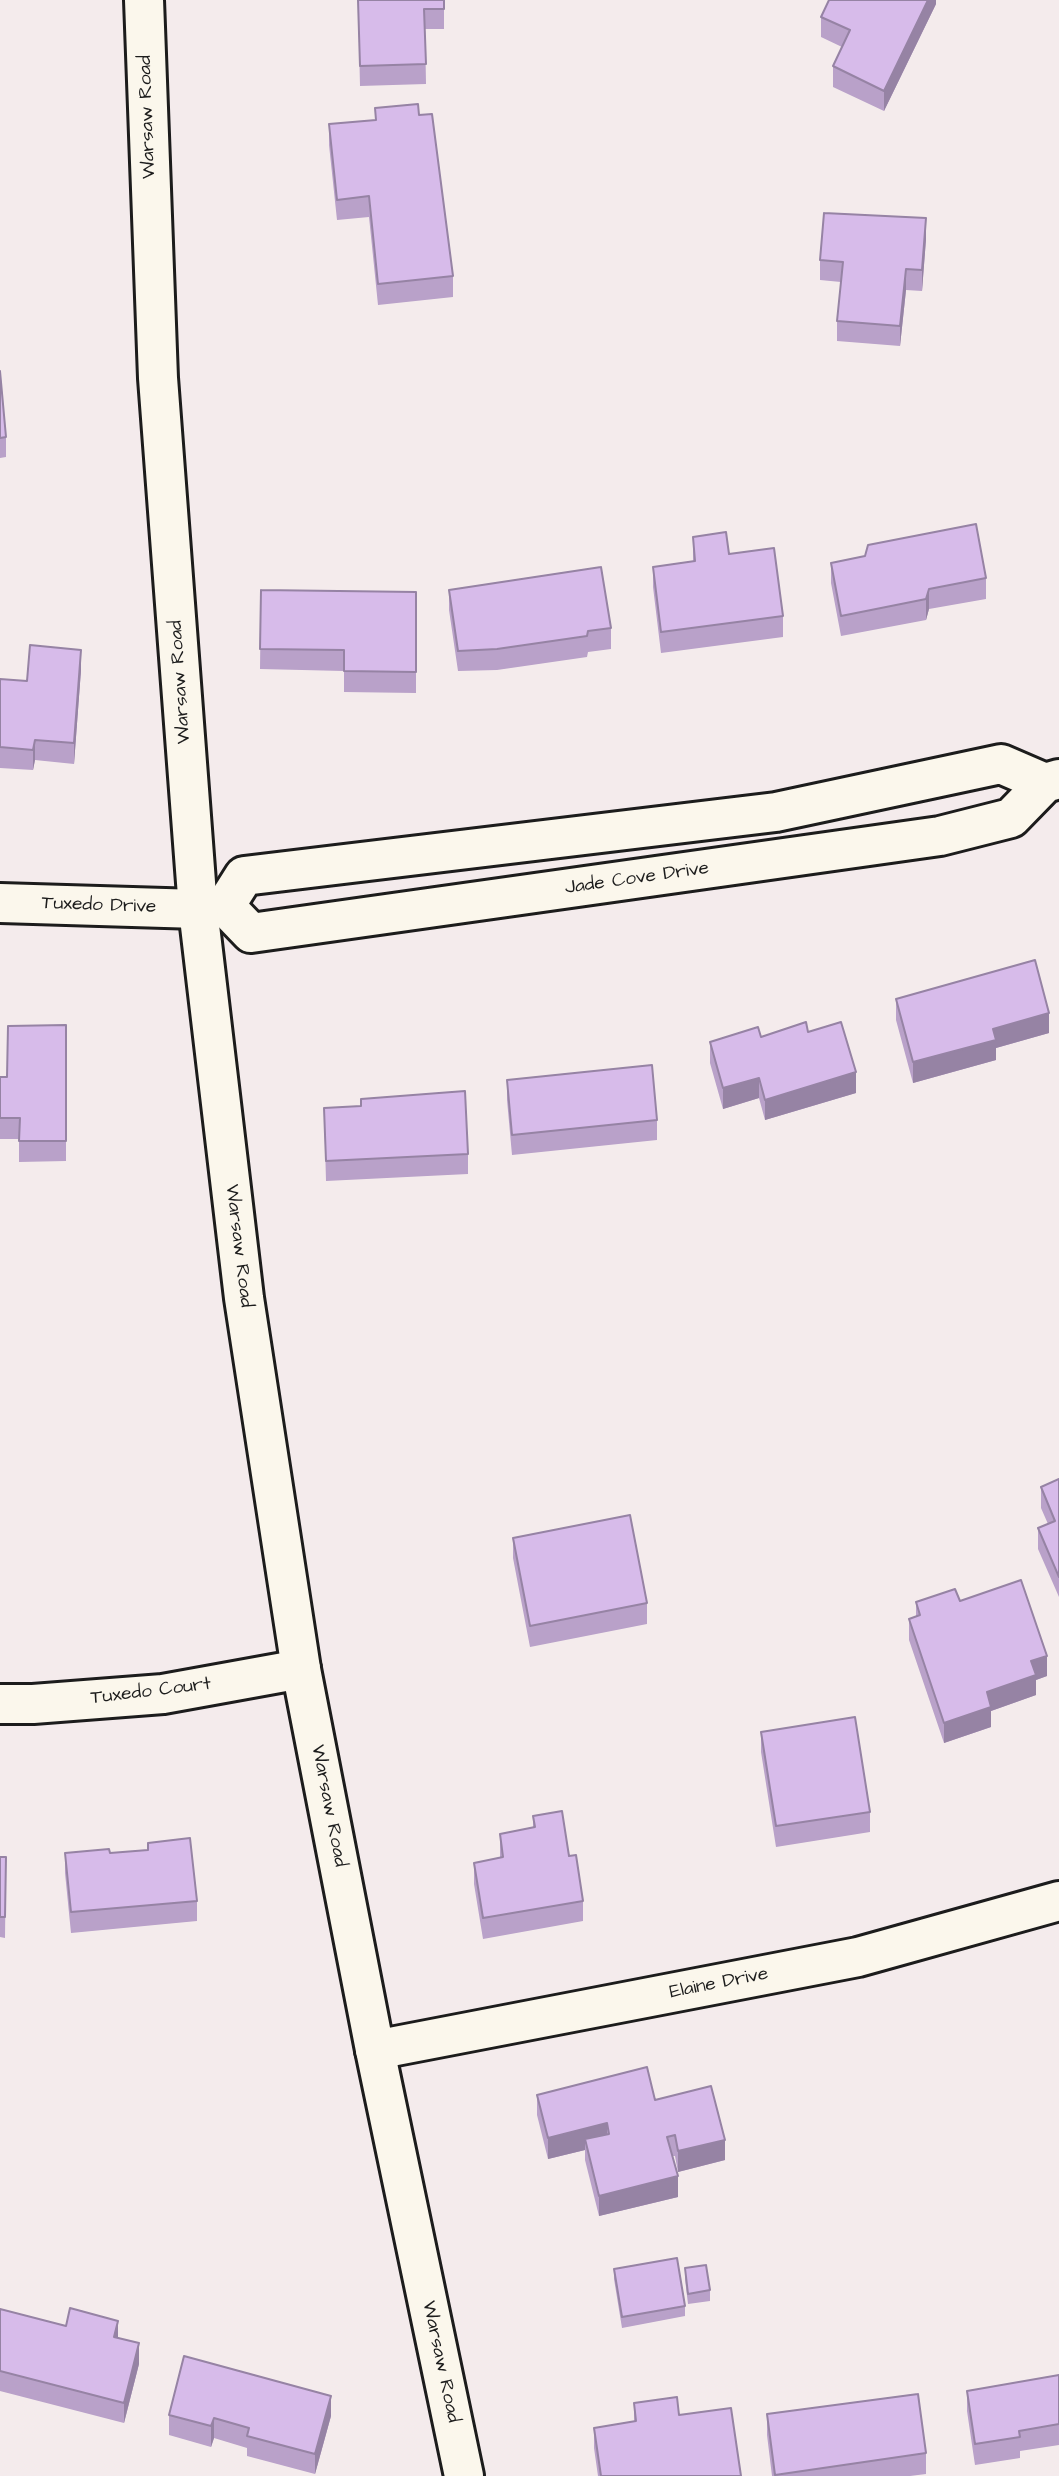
<!DOCTYPE html>
<style>
body{margin:0}
canvas{display:block;background:#f4ebec}
</style>
<canvas width="1059" height="2476"></canvas>
<script>
const ctx = document.querySelector('canvas').getContext('2d');
ctx.lineJoin = 'round';
function toPath(rows) {
  const path = new Path2D();
  for (const r of rows) {
    path.moveTo(r[0], r[1]);
    for (let i = 2; i < r.length; i += 2) path.lineTo(r[i], r[i + 1]);
  }
  return path;
}
function strokePath(path, color, width, dash) {
  ctx.strokeStyle = color;
  ctx.lineWidth = width;
  ctx.lineCap = dash ? 'butt' : 'round';
  ctx.setLineDash(dash || []);
  ctx.stroke(path);
}
function paint(path, color) {
  ctx.fillStyle = color;
  ctx.fill(path, 'evenodd');
}
function drawText(font, color, halo, rows, align = 'center') {
  ctx.font = font + ' "Architects Daughter",sans-serif';
  ctx.lineWidth = 6;
  ctx.setLineDash([]);
  ctx.textBaseline = 'middle';
  ctx.strokeStyle = halo;
  ctx.fillStyle = color;
  for (const [text, x, y, turn = 0] of rows) {
    ctx.save();
    ctx.translate(x, y);
    ctx.rotate((+turn || 0) * Math.PI / 180);
    ctx.textAlign = isNaN(turn) ? turn : align;
    if (halo) ctx.strokeText(text, 0, 0);
    ctx.fillText(text, 0, 0);
    ctx.restore();
  }
}
const street = toPath([
 [0,903,198,909,225,906],
 [225,906,251,933,940,836,1011,818,1045,783,1059,779],
 [225,906,244,876,776,812,1001,764,1045,783],
 [0,1704,33,1704,163,1694,301,1669],
 [375,2050,858,1957,1059,1901]
]);
const secondary = toPath([
 [144,0,158,378,198,909,244,1298,301,1669,375,2050,464,2476]
]);
strokePath(street, '#1c1c1c', 44);
strokePath(secondary, '#1c1c1c', 44);
strokePath(street, '#fbf7ec', 38);
strokePath(secondary, '#fbf7ec', 38);
paint(toPath([
 [358,0,444,0,444,29,425,29,426,84,360,86],
 [936,0,936,4,884,111,833,87,833,66,842,47,821,37,821,17],
 [375,108,419,115,453,276,453,297,378,305,369,217,337,220,329,145,329,124,375,120],
 [926,239,922,291,906,290,900,346,837,341,837,321,841,282,820,280,820,260],
 [0,371,6,437,6,457,0,458],
 [693,537,729,554,783,616,783,637,661,653,653,587,653,567,693,561],
 [831,563,986,578,986,599,929,609,926,620,841,636,831,583],
 [261,590,416,592,416,693,344,692,344,671,260,669],
 [449,590,611,628,611,649,588,652,587,657,497,670,458,671,449,610],
 [81,670,74,764,35,760,33,770,0,768,0,679,27,681],
 [896,999,1049,1033,996,1048,996,1060,913,1083,896,1020],
 [66,1025,66,1161,19,1162,19,1139,0,1139,0,1077,7,1077],
 [808,1032,856,1093,765,1120,759,1098,723,1109,710,1063,710,1042],
 [507,1080,657,1120,657,1140,512,1155,507,1100],
 [324,1108,468,1154,468,1174,326,1181],
 [1059,1479,1059,1597,1038,1549,1038,1528,1048,1524,1041,1508,1041,1487],
 [513,1538,647,1603,647,1624,530,1647,513,1558],
 [960,1601,1047,1676,1036,1680,1036,1695,991,1711,991,1727,944,1743,909,1640,909,1619,916,1617,916,1602],
 [761,1732,870,1812,870,1832,776,1847,761,1752],
 [533,1816,569,1856,583,1901,583,1921,483,1939,474,1884,474,1863,500,1858,500,1834,533,1828],
 [65,1853,110,1853,197,1901,197,1921,71,1933,65,1873],
 [0,1857,6,1857,5,1938,0,1937],
 [537,2095,655,2100,725,2160,678,2172,675,2156,672,2156,678,2197,599,2216,585,2160,585,2150,548,2159,537,2115],
 [685,2268,710,2290,710,2301,688,2304,685,2279],
 [614,2269,685,2306,685,2316,622,2328,614,2279],
 [0,2309,66,2326,118,2338,139,2364,124,2423,0,2391],
 [1059,2375,1059,2445,1020,2451,1020,2458,975,2465,967,2411,967,2391],
 [634,2403,679,2415,741,2476,598,2476,594,2448,594,2428,634,2421],
 [767,2414,926,2453,926,2474,910,2476,772,2476,767,2435],
 [169,2415,331,2416,315,2474,247,2456,247,2448,214,2438,211,2447,169,2435]
]), '#b9a1c9');
paint(toPath([
 [928,0,936,0,936,4,884,111,884,91],
 [926,218,926,239,922,291,922,270],
 [906,269,906,290,900,346,900,326],
 [929,589,929,609,926,620,926,599],
 [81,650,81,670,74,764,74,743],
 [35,740,35,760,33,770,33,750],
 [1049,1013,1049,1033,996,1048,996,1060,913,1083,913,1062,993,1029],
 [856,1072,856,1093,765,1120,765,1100],
 [759,1078,759,1098,723,1109,723,1088],
 [1047,1656,1047,1676,1036,1680,1036,1695,991,1711,991,1727,944,1743,944,1723,1031,1661],
 [607,2123,607,2144,585,2139,585,2150,548,2159,548,2138],
 [725,2140,725,2160,678,2172,678,2151],
 [678,2176,678,2197,599,2216,599,2196],
 [118,2321,118,2341,114,2337],
 [139,2343,139,2364,124,2423,124,2403],
 [331,2396,331,2416,315,2474,315,2454],
 [214,2418,214,2438,211,2447,211,2426]
]), '#9683a4');
const building = toPath([
 [358,0,444,0,444,9,424,9,426,64,360,66,358,0],
 [829,0,928,0,884,91,833,66,850,30,821,17,829,0],
 [418,104,419,115,432,114,453,276,378,284,369,196,337,200,329,124,376,120,375,108,418,104],
 [824,213,926,218,922,270,906,269,900,326,837,321,843,262,820,260,824,213],
 [0,371,6,437,0,438,0,371],
 [976,524,986,578,929,589,926,599,841,616,831,563,865,556,868,545,976,524],
 [726,532,729,554,774,548,783,616,661,632,653,567,695,561,693,537,726,532],
 [601,567,611,628,588,631,587,636,497,649,458,651,449,590,601,567],
 [261,590,416,592,416,672,344,671,344,650,260,649,261,590],
 [30,645,81,650,74,743,35,740,33,750,0,747,0,679,27,681,30,645],
 [1035,960,1049,1013,993,1029,996,1040,913,1062,896,999,1035,960],
 [806,1022,808,1032,841,1022,856,1072,765,1100,759,1078,723,1088,710,1042,758,1027,761,1037,806,1022],
 [66,1025,66,1141,19,1141,20,1118,0,1118,0,1077,7,1077,8,1026,66,1025],
 [652,1065,657,1120,512,1135,507,1080,652,1065],
 [465,1091,468,1154,326,1161,324,1108,361,1106,361,1099,465,1091],
 [1059,1479,1059,1577,1038,1528,1055,1521,1041,1487,1059,1479],
 [630,1515,647,1603,530,1626,513,1538,630,1515],
 [1021,1580,1047,1656,1031,1661,1036,1675,987,1692,991,1707,944,1723,909,1619,920,1615,916,1602,955,1589,960,1601,1021,1580],
 [855,1717,870,1812,776,1826,761,1732,855,1717],
 [562,1811,569,1856,576,1855,583,1901,483,1918,474,1863,503,1857,500,1834,535,1827,533,1816,562,1811],
 [190,1838,197,1901,71,1912,65,1853,109,1849,110,1853,148,1850,148,1843,190,1838],
 [0,1857,6,1857,5,1917,0,1917,0,1857],
 [647,2067,655,2100,711,2086,725,2140,678,2151,675,2135,667,2137,678,2176,599,2196,585,2139,609,2134,607,2123,548,2138,537,2095,647,2067],
 [677,2258,685,2306,622,2317,614,2269,677,2258],
 [706,2265,710,2290,688,2294,685,2268,706,2265],
 [70,2308,118,2321,114,2337,139,2343,124,2403,0,2371,0,2309,66,2326,70,2308],
 [184,2356,331,2396,315,2454,247,2436,249,2428,214,2418,211,2426,169,2415,184,2356],
 [1059,2375,1059,2424,1019,2431,1020,2437,975,2444,967,2391,1059,2375],
 [918,2394,926,2453,775,2475,767,2414,918,2394],
 [677,2397,679,2415,731,2408,741,2476,601,2476,594,2428,636,2421,634,2403,677,2397]
]);
paint(building, '#d7bbea');
strokePath(building, '#9683a4', 2);
drawText('19px', '#1c1c1c', '#fbf7ec', [
 ["Warsaw Road",148,117,-92],
 ["Warsaw Road",181,682,-94],
 ["Jade Cove Drive",637,879,-8],
 ["Tuxedo Drive",99,906,2],
 ["Warsaw Road",238,1246,83],
 ["Tuxedo Court",151,1692,-7],
 ["Warsaw Road",328,1806,79],
 ["Elaine Drive",719,1984,-11],
 ["Warsaw Road",440,2362,78]
]);
</script>
